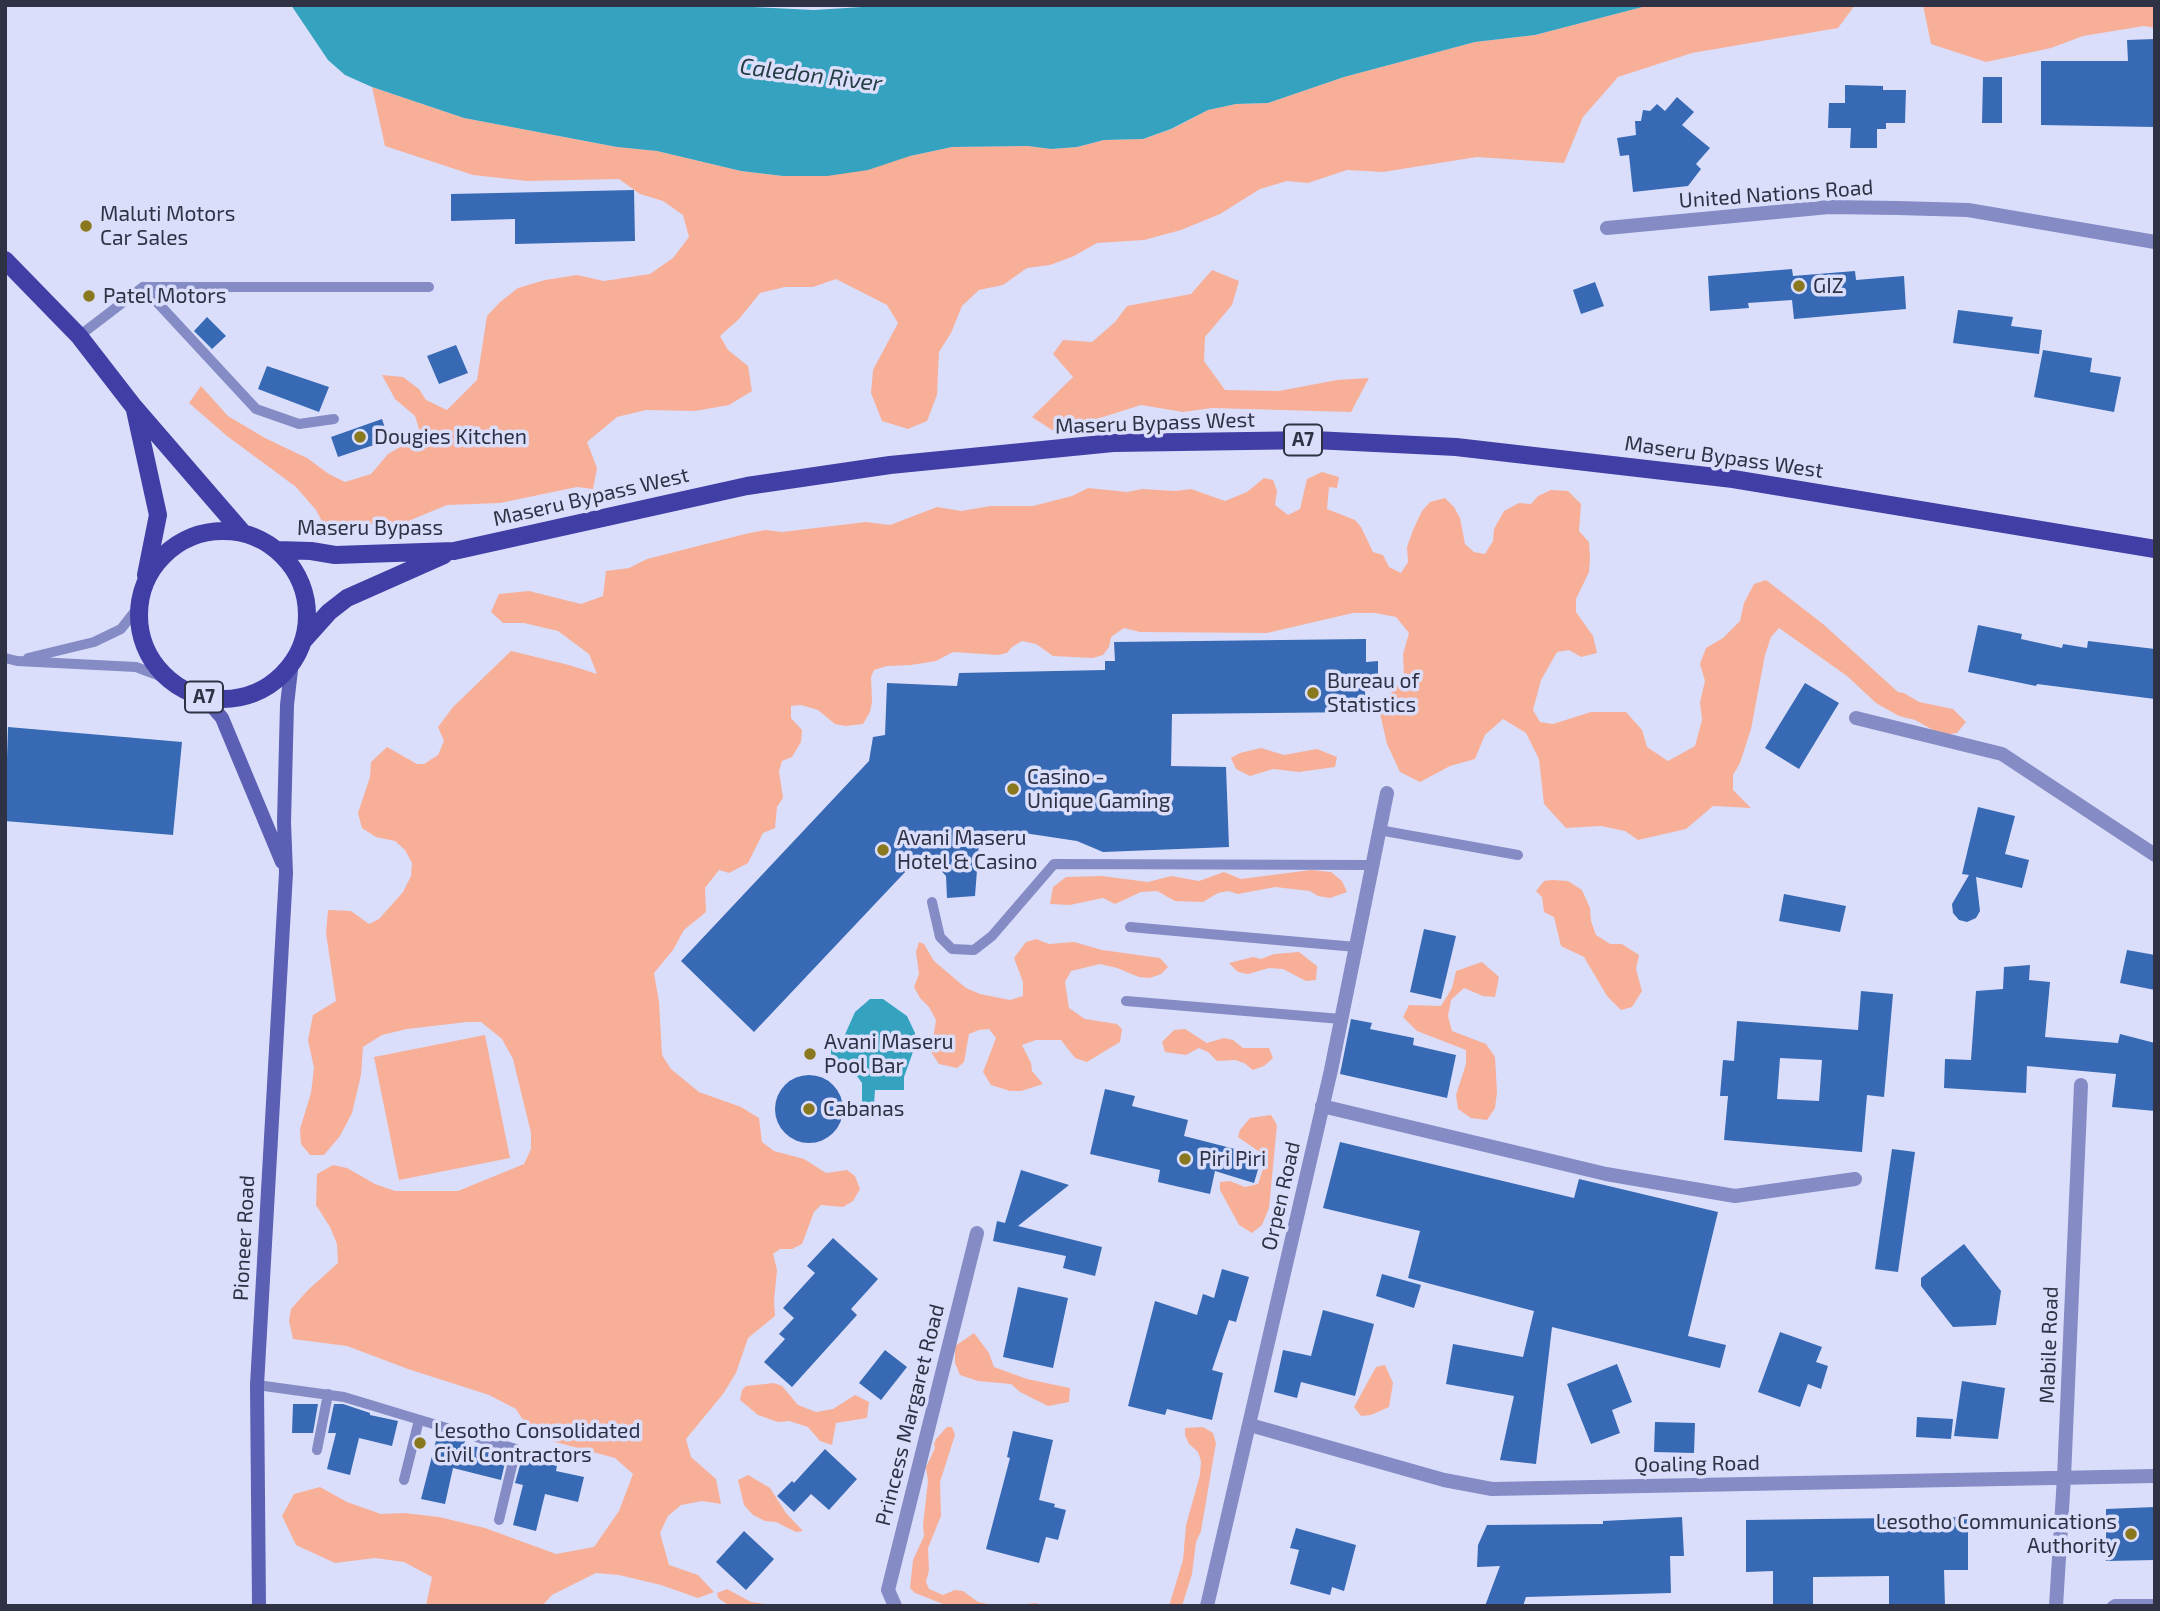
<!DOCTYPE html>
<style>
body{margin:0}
#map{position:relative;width:2160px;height:1611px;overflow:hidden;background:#dadefb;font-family:"Exo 2",sans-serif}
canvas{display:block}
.frame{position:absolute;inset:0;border:7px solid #2f3244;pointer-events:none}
</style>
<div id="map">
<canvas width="2160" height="1611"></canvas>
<div class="frame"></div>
</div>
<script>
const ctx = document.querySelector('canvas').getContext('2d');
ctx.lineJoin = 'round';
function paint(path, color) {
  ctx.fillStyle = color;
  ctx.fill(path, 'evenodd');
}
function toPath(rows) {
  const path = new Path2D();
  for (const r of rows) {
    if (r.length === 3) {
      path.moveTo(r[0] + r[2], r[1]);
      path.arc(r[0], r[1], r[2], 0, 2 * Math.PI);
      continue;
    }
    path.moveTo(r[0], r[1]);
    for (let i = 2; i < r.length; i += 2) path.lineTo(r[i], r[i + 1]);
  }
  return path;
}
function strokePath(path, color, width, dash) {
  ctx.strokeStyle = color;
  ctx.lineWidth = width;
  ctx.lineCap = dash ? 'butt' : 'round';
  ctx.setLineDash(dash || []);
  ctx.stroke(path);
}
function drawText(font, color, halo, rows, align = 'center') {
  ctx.font = font + ' "Exo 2",sans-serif';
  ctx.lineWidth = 7;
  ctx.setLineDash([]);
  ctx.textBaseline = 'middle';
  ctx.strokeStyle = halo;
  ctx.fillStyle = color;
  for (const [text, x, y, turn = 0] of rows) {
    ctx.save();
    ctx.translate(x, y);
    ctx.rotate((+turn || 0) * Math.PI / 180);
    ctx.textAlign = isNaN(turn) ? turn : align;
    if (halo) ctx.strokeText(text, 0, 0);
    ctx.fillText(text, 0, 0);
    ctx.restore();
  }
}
paint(toPath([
 [1650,5,1855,5,1838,28,1692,53,1618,77,1583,117,1564,163,1477,157,1383,172,1347,170,1308,183,1287,181,1260,189,1220,214,1181,230,1144,240,1097,243,1074,256,1050,265,1027,268,1003,285,979,290,962,306,951,333,939,352,937,395,927,421,908,429,882,421,871,393,873,370,898,323,887,305,836,279,813,287,785,287,760,293,739,319,720,336,728,350,748,366,752,391,729,405,695,411,646,410,617,417,587,442,597,468,593,489,577,487,500,503,447,505,406,522,388,525,372,524,347,531,325,527,316,510,296,487,227,436,189,403,201,386,228,416,265,438,307,458,329,474,345,482,371,474,388,454,407,443,423,442,415,416,395,399,382,375,403,377,419,389,426,400,447,410,477,380,487,316,500,302,518,288,545,280,577,275,604,281,650,274,673,258,689,237,683,215,663,201,640,194,619,179,527,181,473,175,385,146,372,87,464,118,617,147,657,151,741,171,783,176,910,156,952,147,1028,146,1051,149,1077,147,1104,140,1143,139,1172,129,1208,110,1236,104,1268,103,1344,77,1475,42,1535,35],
 [1923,5,2155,5,2155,28,2144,26,2083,36,2051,48,1986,62,1931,44],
 [1212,270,1239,281,1232,305,1205,337,1204,361,1225,390,1279,391,1337,380,1369,378,1351,412,1212,408,1183,412,1141,405,1081,424,1052,430,1032,417,1073,377,1053,354,1063,340,1092,342,1115,322,1127,306,1191,294],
 [1322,472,1339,477,1337,488,1329,487,1327,509,1355,520,1361,527,1373,552,1383,555,1389,567,1401,573,1408,562,1407,547,1413,530,1422,511,1430,502,1445,498,1454,507,1460,518,1465,544,1474,552,1485,554,1493,541,1494,529,1504,511,1519,503,1531,504,1538,496,1551,490,1568,491,1581,504,1579,531,1589,542,1590,558,1589,572,1576,599,1576,612,1593,636,1597,653,1581,657,1569,650,1557,652,1541,680,1533,710,1540,722,1553,724,1591,712,1626,712,1642,730,1647,747,1668,761,1695,746,1702,720,1700,702,1705,681,1700,664,1706,648,1723,638,1740,621,1744,603,1754,584,1766,580,1823,624,1898,692,1904,693,1919,702,1953,709,1966,722,1957,733,1942,735,1915,720,1899,716,1876,703,1847,676,1779,628,1771,637,1765,655,1751,729,1740,763,1733,775,1733,790,1751,808,1713,806,1686,829,1638,840,1625,831,1601,826,1566,828,1544,804,1539,759,1526,733,1503,719,1485,735,1475,759,1450,766,1420,782,1400,772,1387,744,1379,709,1404,676,1403,654,1409,633,1396,617,1375,613,1353,613,1267,633,1140,632,1124,628,1111,637,1109,647,1103,655,1093,658,1053,656,1036,644,1022,641,1012,647,1007,653,998,655,953,652,936,661,911,665,887,666,874,670,871,677,872,702,870,712,863,724,845,726,835,724,818,710,801,705,791,706,791,718,802,730,801,742,792,757,782,761,779,771,783,798,777,807,775,828,763,833,748,863,729,873,719,870,705,888,706,912,684,930,673,950,654,973,659,1002,662,1055,671,1069,699,1092,741,1107,759,1118,762,1142,774,1151,804,1159,826,1173,847,1170,855,1176,860,1189,853,1201,843,1207,821,1205,814,1212,802,1244,792,1249,780,1249,773,1254,777,1270,774,1301,775,1316,748,1338,736,1373,723,1394,686,1439,691,1457,716,1479,721,1504,702,1501,681,1505,668,1516,660,1533,669,1565,698,1575,714,1592,698,1598,661,1585,619,1575,596,1573,552,1595,542,1606,426,1606,432,1577,404,1562,375,1558,335,1563,296,1545,282,1516,294,1494,320,1487,347,1502,381,1514,404,1513,439,1517,485,1528,556,1554,594,1547,619,1511,633,1474,615,1458,548,1440,528,1428,516,1409,489,1395,408,1369,347,1346,293,1339,289,1321,291,1309,308,1290,338,1263,337,1244,330,1227,316,1205,317,1174,333,1165,347,1168,375,1184,395,1191,458,1191,524,1164,531,1149,531,1133,513,1059,502,1039,481,1022,467,1022,407,1029,382,1035,363,1047,361,1075,352,1113,340,1136,324,1155,310,1155,301,1144,300,1129,311,1093,314,1068,308,1040,313,1015,336,1001,326,933,328,910,351,911,369,924,379,919,403,892,411,876,412,863,405,850,395,841,376,837,362,828,358,813,370,777,371,762,387,747,417,764,424,764,438,755,444,741,438,727,453,707,511,651,569,665,597,674,589,654,558,631,524,623,503,623,491,612,499,594,529,591,581,604,603,596,606,571,629,568,647,559,745,534,765,530,782,532,866,522,890,525,937,507,961,511,991,506,1033,506,1072,496,1088,488,1127,492,1142,489,1175,491,1191,489,1225,501,1247,492,1264,478,1273,480,1277,491,1275,505,1288,515,1300,509,1307,479],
 [1261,748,1284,755,1317,749,1337,757,1335,767,1299,772,1273,769,1250,776,1236,769,1231,758,1240,753],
 [1311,870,1331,872,1342,881,1347,892,1330,898,1318,896,1310,891,1275,887,1238,894,1228,891,1218,893,1203,902,1175,901,1157,891,1141,892,1115,904,1103,898,1070,905,1050,904,1053,887,1066,877,1102,876,1148,882,1171,876,1199,881,1224,872,1241,879],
 [1552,880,1568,881,1582,890,1590,908,1591,921,1596,935,1610,944,1622,944,1639,955,1636,969,1642,991,1632,1007,1621,1010,1607,996,1584,957,1561,946,1554,917,1544,912,1542,897,1536,891,1544,881],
 [1036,939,1049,944,1074,942,1102,950,1160,958,1168,967,1161,974,1150,978,1139,977,1117,968,1100,964,1071,971,1065,982,1069,1008,1085,1019,1117,1024,1122,1029,1120,1042,1087,1062,1075,1058,1061,1040,1036,1040,1022,1045,1031,1063,1032,1071,1043,1084,1021,1091,1010,1091,991,1085,983,1072,996,1038,989,1029,979,1030,969,1034,964,1062,957,1068,939,1064,931,1052,936,1020,929,1007,920,998,914,987,919,974,916,952,919,942,924,944,934,961,966,988,980,994,1010,1000,1023,996,1023,982,1014,958,1026,942],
 [1299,952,1317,966,1316,980,1306,981,1283,969,1269,968,1248,974,1238,972,1229,963,1253,957,1261,959,1274,954],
 [1482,962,1499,977,1495,997,1483,996,1464,988,1451,1000,1448,1016,1452,1031,1486,1044,1495,1057,1497,1092,1495,1108,1487,1120,1471,1118,1458,1109,1456,1095,1466,1064,1466,1050,1417,1031,1403,1017,1409,1005,1441,1006,1452,988,1456,971],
 [1185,1029,1207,1043,1224,1038,1233,1040,1243,1048,1269,1048,1273,1058,1264,1066,1253,1070,1244,1063,1235,1060,1217,1061,1208,1052,1199,1048,1186,1055,1165,1052,1162,1042,1174,1030],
 [485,1035,510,1158,399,1180,374,1057],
 [1271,1115,1277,1125,1269,1208,1262,1225,1252,1233,1239,1225,1220,1190,1220,1182,1230,1181,1245,1187,1258,1184,1267,1157,1238,1137,1240,1130,1250,1118],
 [974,1333,989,1353,994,1367,1027,1379,1070,1388,1069,1402,1048,1406,1020,1392,1011,1384,978,1381,960,1375,955,1363,955,1346],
 [1385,1365,1393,1383,1389,1407,1371,1415,1361,1416,1354,1407,1376,1367],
 [774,1383,782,1386,798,1405,816,1412,833,1409,855,1395,869,1402,867,1418,836,1423,832,1445,820,1441,808,1427,789,1421,778,1422,758,1415,740,1400,742,1390,746,1386],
 [947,1427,952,1427,955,1435,940,1482,941,1516,928,1548,929,1570,926,1582,929,1589,943,1595,955,1590,963,1591,978,1602,988,1604,1020,1605,1035,1603,1048,1606,948,1606,915,1593,910,1588,913,1560,924,1536,923,1525,928,1481,926,1467,935,1448,934,1444,936,1439],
 [1203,1427,1213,1433,1216,1443,1201,1531,1196,1542,1192,1574,1182,1606,1169,1606,1183,1560,1186,1525,1200,1475,1201,1461,1198,1452,1189,1444,1185,1435,1185,1428],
 [748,1475,770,1488,786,1513,803,1531,796,1532,776,1522,765,1521,753,1515,744,1505,738,1480],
 [727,1589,751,1602,779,1606,730,1606,718,1598,717,1593]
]), '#f8af98');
paint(toPath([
 [291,5,712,5,814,10,894,5,1650,5,1535,35,1475,42,1344,77,1268,103,1236,104,1208,110,1171,129,1143,139,1104,140,1077,147,1051,149,1028,146,952,147,910,156,868,170,827,176,783,176,741,171,657,151,617,147,464,118,372,87,345,75,328,60],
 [870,999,883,999,907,1016,915,1033,914,1049,904,1077,904,1090,875,1090,874,1104,862,1104,862,1083,854,1072,842,1066,831,1067,831,1047,843,1039,855,1012]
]), '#35a3bf');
paint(toPath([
 [2155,39,2155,127,2041,125,2041,61,2128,61,2127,40],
 [1983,77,2002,77,2002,123,1982,123],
 [1845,85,1883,86,1883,90,1906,90,1905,123,1886,123,1886,129,1877,129,1877,148,1850,148,1851,128,1828,128,1829,103,1845,103],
 [1677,97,1694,112,1682,125,1710,148,1696,164,1701,169,1688,186,1633,192,1629,155,1620,156,1617,138,1636,135,1635,121,1641,121,1643,110,1650,111,1657,104,1665,111],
 [634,190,635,241,515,244,515,219,451,221,451,194],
 [1792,269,1793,276,1855,271,1856,280,1904,276,1906,309,1794,319,1792,300,1748,303,1749,308,1710,311,1708,276],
 [1595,282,1604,306,1581,314,1573,290],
 [1958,310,2013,317,2011,326,2042,330,2039,354,1953,343],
 [207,317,226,336,212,349,194,331],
 [456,345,468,373,439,384,427,356],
 [2043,350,2092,358,2090,372,2121,377,2114,412,2034,397],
 [267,366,329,387,319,412,258,389],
 [382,419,389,440,338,457,331,437],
 [1978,625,2022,634,2021,639,2062,648,2063,644,2087,648,2088,641,2155,649,2155,699,2037,684,2036,686,1968,672],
 [1366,639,1366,662,1378,661,1378,691,1365,691,1366,712,1172,714,1171,766,1226,767,1229,847,1103,852,1077,841,1024,833,980,831,975,896,947,898,946,876,924,852,754,1032,681,961,869,761,873,737,885,735,887,683,957,686,959,673,1105,670,1105,661,1115,661,1114,642],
 [1805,683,1839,703,1799,769,1765,748],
 [8,727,182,742,173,835,5,821],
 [1978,807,2015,816,2005,854,2029,860,2022,888,1976,877,1980,911,1976,918,1967,922,1959,920,1953,913,1952,904,1969,875,1962,874],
 [1784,894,1846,906,1840,932,1779,921],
 [1424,929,1456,936,1441,999,1410,992],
 [2127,950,2155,955,2155,990,2120,983],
 [2030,965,2029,980,2050,982,2045,1037,2118,1043,2120,1034,2155,1043,2155,1111,2112,1107,2116,1074,2027,1066,2026,1093,1944,1088,1945,1059,1971,1060,1976,991,2003,989,2004,967],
 [1861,991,1893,994,1884,1097,1867,1095,1862,1152,1724,1140,1728,1096,1720,1096,1723,1060,1734,1061,1737,1021,1858,1030],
 [1780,1058,1822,1060,1819,1101,1777,1099],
 [1351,1019,1372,1023,1370,1029,1414,1038,1413,1045,1456,1055,1447,1098,1340,1074],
 [809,1109,34],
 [1105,1089,1135,1096,1132,1106,1188,1120,1184,1136,1262,1156,1254,1183,1215,1171,1210,1194,1158,1182,1160,1170,1090,1154],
 [1340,1142,1574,1198,1579,1179,1718,1212,1688,1336,1726,1345,1720,1368,1552,1327,1536,1464,1500,1460,1514,1396,1446,1384,1453,1344,1523,1357,1534,1311,1408,1278,1420,1231,1323,1208],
 [1892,1149,1915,1152,1898,1272,1875,1269],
 [1021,1170,1069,1185,1018,1226,1102,1247,1095,1276,1063,1268,1066,1256,993,1241,997,1221,1005,1223],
 [833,1238,878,1279,851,1309,857,1315,792,1387,764,1362,785,1339,779,1334,794,1318,783,1308,815,1273,807,1266],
 [1964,1244,2001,1291,1996,1325,1953,1327,1921,1286,1921,1278],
 [1222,1269,1249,1277,1236,1322,1229,1320,1212,1370,1223,1373,1212,1420,1167,1409,1165,1415,1128,1406,1155,1301,1197,1315,1203,1294,1214,1298],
 [1382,1274,1421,1285,1414,1308,1376,1296],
 [1018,1287,1068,1298,1053,1368,1003,1357],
 [1323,1310,1374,1324,1355,1396,1301,1382,1297,1398,1274,1392,1283,1350,1311,1356],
 [1780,1332,1822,1347,1816,1362,1828,1366,1821,1389,1808,1384,1800,1407,1758,1392],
 [885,1350,907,1367,881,1400,859,1383],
 [1617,1364,1632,1402,1612,1410,1620,1433,1591,1444,1567,1384],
 [1962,1381,2005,1388,1998,1439,1954,1436],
 [293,1404,318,1404,313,1433,292,1433],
 [334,1404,343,1404,370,1413,370,1415,398,1421,392,1446,359,1438,350,1475,327,1469,336,1433,328,1433],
 [1917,1417,1953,1419,1951,1439,1916,1437],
 [1655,1422,1695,1423,1694,1453,1654,1452],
 [1013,1431,1053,1440,1039,1500,1055,1504,1054,1507,1066,1510,1058,1540,1046,1537,1039,1563,986,1549,1010,1458,1007,1457],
 [438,1433,465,1441,464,1444,507,1454,501,1480,453,1468,445,1504,421,1499],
 [825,1449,857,1479,829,1510,811,1494,794,1512,777,1496,792,1481,794,1483],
 [522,1458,557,1466,556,1471,584,1477,578,1502,545,1494,536,1531,513,1525,523,1485,515,1483],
 [2155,1507,2155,1560,2106,1561,2106,1509],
 [1682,1517,1684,1556,1670,1556,1671,1593,1526,1597,1523,1606,1485,1606,1500,1566,1477,1567,1478,1545,1487,1525,1603,1524,1603,1521],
 [1968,1517,1968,1570,1944,1570,1945,1606,1889,1606,1889,1576,1813,1577,1813,1606,1773,1606,1773,1571,1746,1572,1746,1520],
 [1296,1528,1356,1545,1344,1591,1332,1587,1330,1595,1290,1584,1299,1550,1290,1548],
 [744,1531,774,1559,746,1590,716,1562]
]), '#3769b4');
strokePath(toPath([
 [143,287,429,287],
 [79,336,143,287,256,409,299,424,334,419],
 [5,658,17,661,136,667,168,679],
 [28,658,94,642,121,629,139,606],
 [1379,830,1518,855],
 [932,902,940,937,952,949,974,950,992,936,1054,864,1372,865],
 [1130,927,1356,947],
 [1126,1001,1341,1019],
 [257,1385,344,1397,516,1449,499,1520],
 [317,1450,328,1394],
 [404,1480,419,1420],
 [2112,1606,2115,1604,2155,1604]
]), '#848bc5', 10);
strokePath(toPath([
 [1607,228,1829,207,1897,208,1968,210,2155,242],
 [1856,718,2002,754,2155,855],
 [1322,1106,1606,1174,1735,1196,1855,1179],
 [1250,1425,1444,1480,1492,1489,2155,1476],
 [895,1606,888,1590,977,1233],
 [1207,1606,1331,1070,1387,793],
 [2056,1606,2064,1477,2081,1085]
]), '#848bc5', 14);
strokePath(toPath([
 [204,697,222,718,282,862],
 [259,1606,257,1385,286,873,284,822,287,705,292,661]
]), '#5b60b4', 14);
strokePath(toPath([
 [5,260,79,336,134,407,242,532],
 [135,410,158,515,146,575],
 [223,615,84],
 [277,550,311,551,335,555,454,551,747,486,890,465,1113,443,1314,440,1456,447,1733,479,2155,549],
 [303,641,329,612,347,598,444,555]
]), '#413ea6', 18);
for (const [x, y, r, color] of [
 [86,226,7,"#89781d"],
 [1799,286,7,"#89781d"],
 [89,296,7,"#89781d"],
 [360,437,7,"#89781d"],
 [1313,693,7,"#89781d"],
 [1013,789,7,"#89781d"],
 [883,850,7,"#89781d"],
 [810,1054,7,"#89781d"],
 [809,1109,7,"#89781d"],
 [1185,1159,7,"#89781d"],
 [420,1443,7,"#89781d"],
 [2131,1534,7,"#89781d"]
]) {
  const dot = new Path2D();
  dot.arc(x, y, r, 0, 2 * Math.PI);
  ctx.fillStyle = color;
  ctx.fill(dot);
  strokePath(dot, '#dadefb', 2.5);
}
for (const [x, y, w] of [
 [1303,440,38],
 [204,697,38]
]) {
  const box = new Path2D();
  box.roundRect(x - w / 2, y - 15.5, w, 31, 5);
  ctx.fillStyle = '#dadefb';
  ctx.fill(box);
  strokePath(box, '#2f3244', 2);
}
drawText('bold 19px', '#2f3244', null, [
 ["A7",1303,440],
 ["A7",204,697]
]);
drawText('21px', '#2f3244', '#dadefb', [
 ["United Nations Road",1776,194,-4],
 ["Maseru Bypass West",1155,423,-2],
 ["Maseru Bypass West",1724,457,8],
 ["Maseru Bypass West",591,497,-13],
 ["Maseru Bypass",370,528],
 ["Orpen Road",1281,1196,-77],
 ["Pioneer Road",244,1238,-87],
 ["Mabile Road",2049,1345,-88],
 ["Princess Margaret Road",910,1415,-76],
 ["Qoaling Road",1697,1464,-1]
]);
drawText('21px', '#2f3244', '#dadefb', [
 ["Maluti Motors",100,214],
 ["Car Sales",100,238],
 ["GIZ",1813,286],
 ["Patel Motors",103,296],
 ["Dougies Kitchen",374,437],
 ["Bureau of",1327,681],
 ["Statistics",1327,705],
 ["Casino -",1027,777],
 ["Unique Gaming",1027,801],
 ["Avani Maseru",897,838],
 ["Hotel & Casino",897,862],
 ["Avani Maseru",824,1042],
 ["Pool Bar",824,1066],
 ["Cabanas",823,1109],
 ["Piri Piri",1199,1159],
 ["Lesotho Consolidated",434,1431],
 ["Civil Contractors",434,1455],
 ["Lesotho Communications",2117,1522,"right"],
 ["Authority",2117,1546,"right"]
], 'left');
drawText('italic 23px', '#243c43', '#dadefb', [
 ["Caledon River",811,75,7]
]);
</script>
